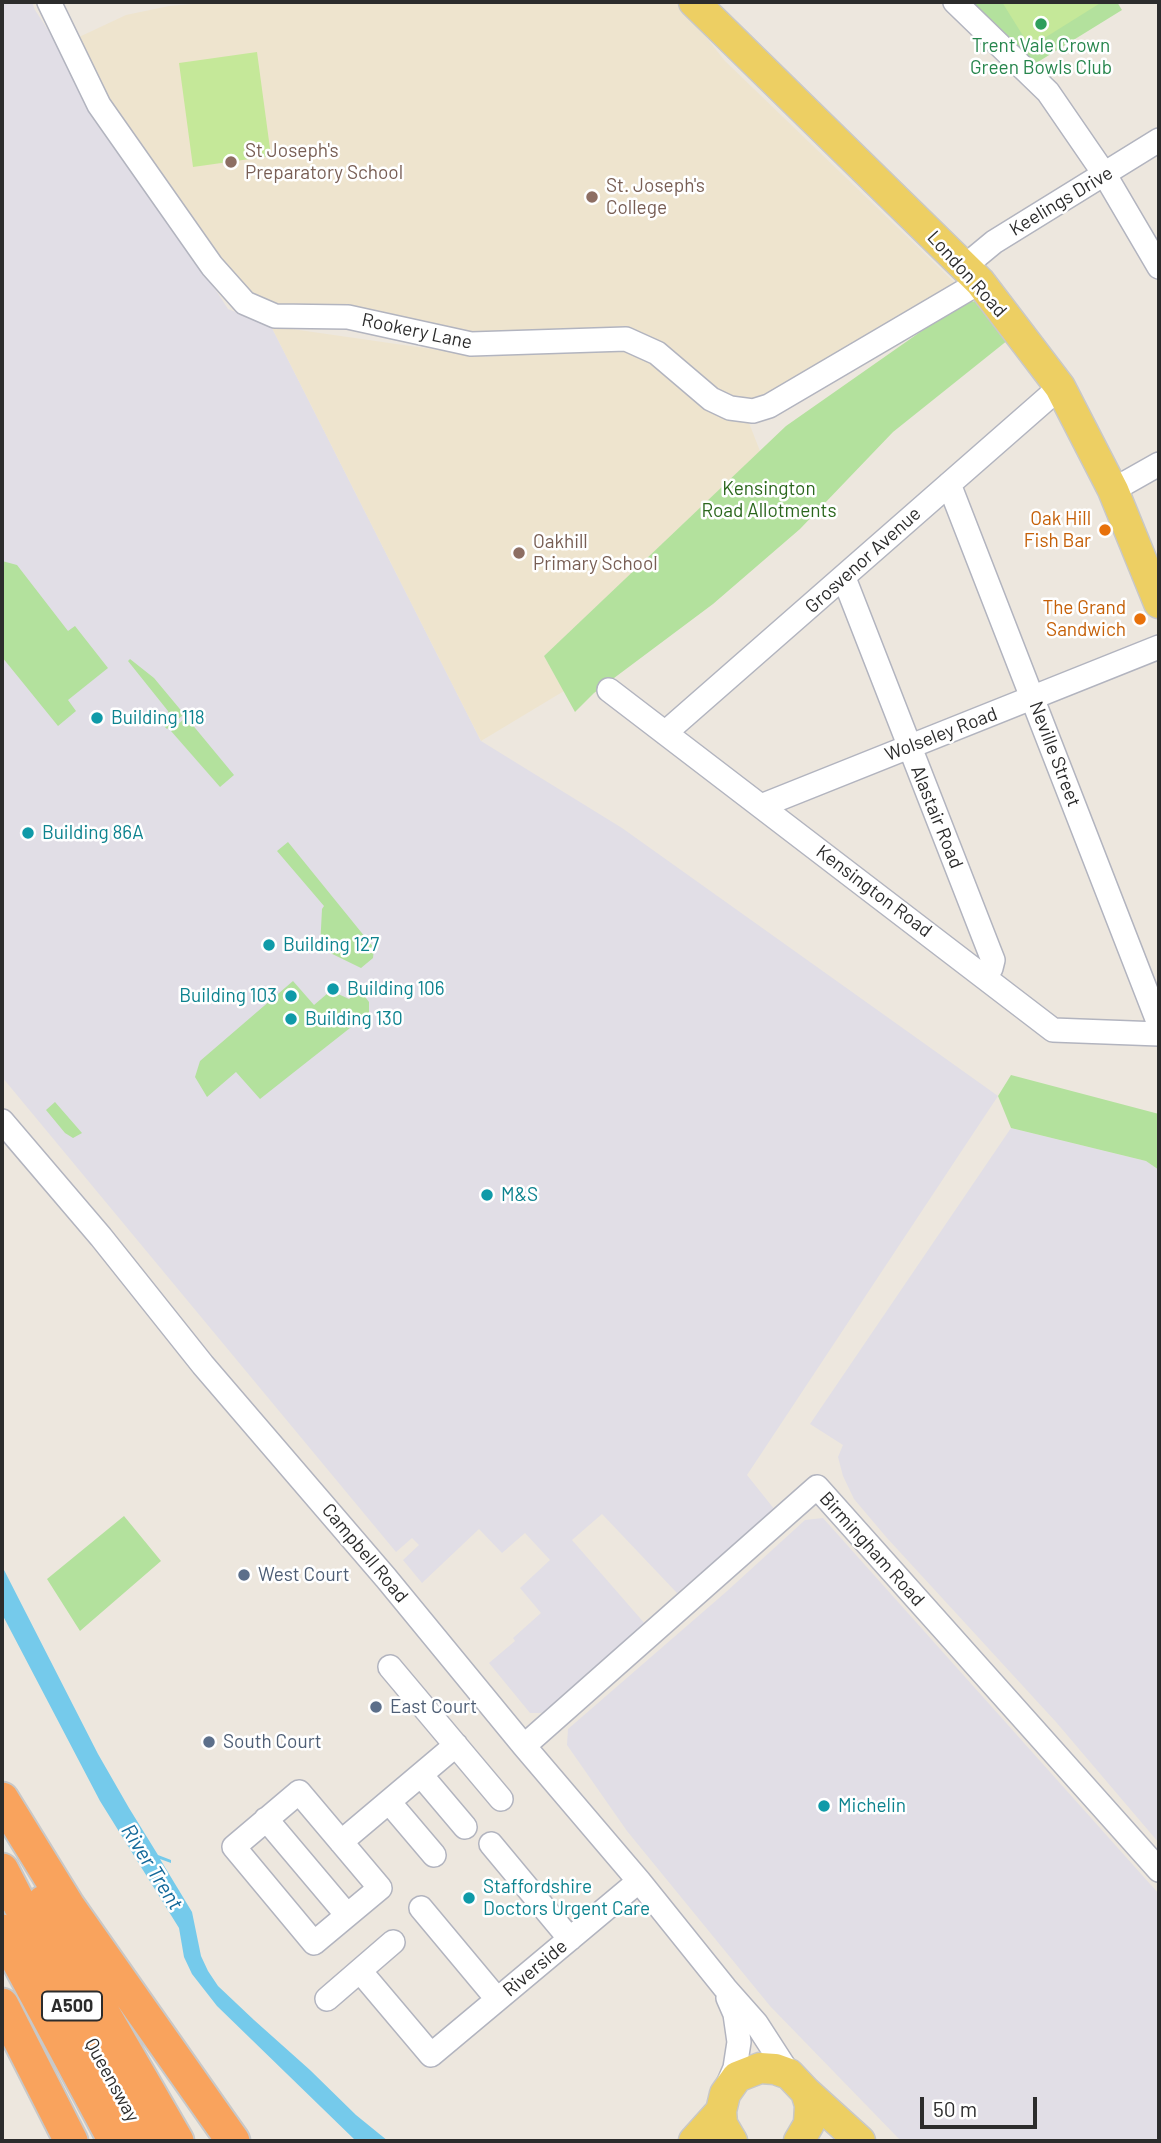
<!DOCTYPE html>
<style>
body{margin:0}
#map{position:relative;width:1161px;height:2143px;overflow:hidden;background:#ede7de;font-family:Barlow,sans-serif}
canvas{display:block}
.frame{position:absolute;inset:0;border:4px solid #2c2c2c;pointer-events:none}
.scale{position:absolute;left:920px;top:2097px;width:117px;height:32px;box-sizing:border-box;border:4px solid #2c2c2c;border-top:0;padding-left:9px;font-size:21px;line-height:24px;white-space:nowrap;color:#2c2c2c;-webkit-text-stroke:5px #fff;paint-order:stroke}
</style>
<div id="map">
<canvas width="1161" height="2143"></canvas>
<div class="frame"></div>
<div class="scale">50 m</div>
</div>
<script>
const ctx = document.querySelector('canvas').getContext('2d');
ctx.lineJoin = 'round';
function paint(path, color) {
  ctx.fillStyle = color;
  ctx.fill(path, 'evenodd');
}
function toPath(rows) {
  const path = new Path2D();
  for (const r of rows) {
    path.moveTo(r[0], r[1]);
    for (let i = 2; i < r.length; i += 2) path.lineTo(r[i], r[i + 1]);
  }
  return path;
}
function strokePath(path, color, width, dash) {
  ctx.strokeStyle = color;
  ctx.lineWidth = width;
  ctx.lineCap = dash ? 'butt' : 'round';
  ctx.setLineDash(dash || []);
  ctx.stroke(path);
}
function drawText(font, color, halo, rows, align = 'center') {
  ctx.font = font + ' Barlow,sans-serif';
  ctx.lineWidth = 5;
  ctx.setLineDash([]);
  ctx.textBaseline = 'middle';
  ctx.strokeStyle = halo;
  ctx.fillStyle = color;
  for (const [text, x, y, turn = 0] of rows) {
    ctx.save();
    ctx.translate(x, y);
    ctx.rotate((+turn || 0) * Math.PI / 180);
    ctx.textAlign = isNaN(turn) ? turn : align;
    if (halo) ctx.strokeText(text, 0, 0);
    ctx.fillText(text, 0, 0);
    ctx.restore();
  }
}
paint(toPath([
 [2,2,32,2,35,10,228,309,271,326,481,741,622,828,998,1096,747,1475,775,1510,677,1593,602,1514,572,1540,646,1625,548,1711,541,1713,530,1713,489,1663,515,1641,513,1638,541,1613,520,1588,550,1560,525,1533,502,1553,479,1529,422,1583,403,1560,419,1545,412,1538,396,1552,2,1077],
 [1011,1128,1146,1161,1159,1170,1159,1843,1056,1722,887,1538,854,1499,843,1476,838,1457,843,1445,810,1424],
 [823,1518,1159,1894,1159,2141,901,2141,770,2006,627,1831,567,1745,568,1729,726,1592,805,1520]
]), '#e1dee6');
paint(toPath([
 [217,2,678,2,725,61,956,284,754,403,714,392,666,349,632,328,532,337,476,337,270,305,236,284,110,102,77,38,126,15,169,6],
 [271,326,487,357,619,344,647,356,712,409,749,423,760,451,544,656,564,691,481,741]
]), '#eee4ce');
paint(toPath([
 [968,2,1117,2,1122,10,1033,65],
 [982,301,1013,336,893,432,800,529,713,604,594,693,575,712,544,656,786,426,963,302],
 [2,561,17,565,68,631,75,626,108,668,68,700,76,711,58,726,2,657],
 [130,659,154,678,184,714,167,729,164,726,170,719,168,711,128,661],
 [186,717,234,775,220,787,171,731],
 [288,842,374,948,373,958,361,968,320,948,322,909,324,906,277,851],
 [293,981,314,1005,328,993,332,997,336,993,349,999,360,990,369,1002,369,1013,260,1099,236,1072,207,1097,195,1077,200,1061],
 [1011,1075,1159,1114,1159,1170,1146,1161,1011,1128,998,1096],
 [55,1102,82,1133,73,1138,65,1133,46,1110],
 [124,1516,161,1561,80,1631,47,1579]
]), '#b3e19d');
paint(toPath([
 [1002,2,1102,2,1030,47],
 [257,52,271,156,193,167,179,63]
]), '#c5e899');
paint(toPath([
 [2,1566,98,1754,129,1808,158,1855,171,1860,171,1863,160,1859,192,1912,201,1956,208,1971,218,1986,254,2020,310,2070,356,2115,388,2141,356,2141,217,2006,192,1974,184,1957,179,1928,100,1801,2,1614]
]), '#75caeb');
const minor = toPath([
 [49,2,99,105,212,266,245,303,275,316,348,317,471,344,626,339,657,353,711,399,730,408,753,411,769,406,980,282],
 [955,2,1048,92,1105,175,1159,267],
 [965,266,994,242,1159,140],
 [949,484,1159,1024],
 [1113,490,1159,464],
 [844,578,989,950,993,960,991,968,985,976],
 [609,690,1053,1030,1159,1034],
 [665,733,1060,387],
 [761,806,1159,647],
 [2,1121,101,1237,203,1365,386,1578,524,1746,639,1881,725,1988,756,2023,789,2074],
 [390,1667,501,1799],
 [524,1746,817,1487,1159,1870],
 [421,1775,465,1827],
 [299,1792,380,1888,314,1943,234,1847,299,1792],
 [389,1802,434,1855],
 [266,1819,347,1915],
 [341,1842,456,1745],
 [491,1844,570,1939],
 [421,1908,497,1999],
 [360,1971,431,2055,639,1881],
 [327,1999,393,1942],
 [726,2089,735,2068,739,2042,735,2014,728,1998]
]);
const major = toPath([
 [694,2,980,282,1060,387,1113,490,1159,603],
 [806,2092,860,2141],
 [694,2141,721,2111],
 [732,2141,722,2124,721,2111,725,2094,737,2077,760,2068,775,2069,789,2074,806,2092,810,2105,809,2124,799,2141]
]);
const highway = toPath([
 [2,1799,68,1906,233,2141],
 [2,1870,94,2050,145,2141],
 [44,1902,88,1987,177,2141],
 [2,1931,115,2141],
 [2,2005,71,2141]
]);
strokePath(minor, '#b2b4bf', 26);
strokePath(major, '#c8c8c8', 33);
strokePath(highway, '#c8c8c8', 37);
strokePath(minor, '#fff', 23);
strokePath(major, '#edcf63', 30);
strokePath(highway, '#f9a35d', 33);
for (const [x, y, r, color] of [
 [1041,24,7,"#2e9e5b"],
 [231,162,7,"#8d6e63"],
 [592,197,7,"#8d6e63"],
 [1105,530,7,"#e8710a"],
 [519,553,7,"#8d6e63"],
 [1140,619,7,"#e8710a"],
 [97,718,7,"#0f9aa8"],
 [28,833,7,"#0f9aa8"],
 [269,945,7,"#0f9aa8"],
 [333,989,7,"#0f9aa8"],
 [291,996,7,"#0f9aa8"],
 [291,1019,7,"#0f9aa8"],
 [487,1195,7,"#0f9aa8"],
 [244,1575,7,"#5c6f8a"],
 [376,1707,7,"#5c6f8a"],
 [209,1742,7,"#5c6f8a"],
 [824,1806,7,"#0f9aa8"],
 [469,1898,7,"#0f9aa8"]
]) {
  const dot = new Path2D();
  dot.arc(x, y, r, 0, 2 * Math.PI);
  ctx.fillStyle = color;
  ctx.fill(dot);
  strokePath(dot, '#fff', 2.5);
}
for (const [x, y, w] of [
 [72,2006,60]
]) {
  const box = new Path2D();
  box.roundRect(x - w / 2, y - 14.5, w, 29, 5);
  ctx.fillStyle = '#fff';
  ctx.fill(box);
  strokePath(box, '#2c2c2c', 2);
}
drawText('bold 18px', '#2c2c2c', null, [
 ["A500",72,2006]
]);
drawText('19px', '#27864d', '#fff', [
 ["Trent Vale Crown",1041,46],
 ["Green Bowls Club",1041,68]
]);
drawText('19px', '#785e54', '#fff', [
 ["St Joseph's",245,151],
 ["Preparatory School",245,173],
 ["St. Joseph's",606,186],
 ["College",606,208],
 ["Oakhill",533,542],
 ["Primary School",533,564]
], 'left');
drawText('19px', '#2c2c2c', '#fff', [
 ["Keelings Drive",1061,201,-31],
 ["London Road",967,274,48],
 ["Rookery Lane",417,331,12],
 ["Grosvenor Avenue",863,560,-42],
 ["Wolseley Road",941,734,-21],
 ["Neville Street",1055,754,69],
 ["Alastair Road",937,817,68],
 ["Kensington Road",874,891,37],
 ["Birmingham Road",872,1549,48],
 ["Campbell Road",365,1553,50],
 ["Riverside",535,1968,-40],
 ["Queensway",112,2080,61]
]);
drawText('19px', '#2b671d', '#fff', [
 ["Kensington",769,489],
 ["Road Allotments",769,511]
]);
drawText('19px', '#c56008', '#fff', [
 ["Oak Hill",1091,519],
 ["Fish Bar",1091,541],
 ["The Grand",1126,608],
 ["Sandwich",1126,630]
], 'right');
drawText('19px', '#0d838f', '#fff', [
 ["Building 118",111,718],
 ["Building 86A",42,833],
 ["Building 127",283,945],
 ["Building 106",347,989],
 ["Building 103",277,996,"right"],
 ["Building 130",305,1019],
 ["M&S",501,1195],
 ["Michelin",838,1806],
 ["Staffordshire",483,1887],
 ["Doctors Urgent Care",483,1909]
], 'left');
drawText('19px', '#4e5e75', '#fff', [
 ["West Court",258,1575],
 ["East Court",390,1707],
 ["South Court",223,1742]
], 'left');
drawText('italic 21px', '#12689a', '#fff', [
 ["River Trent",152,1867,58]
]);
</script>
